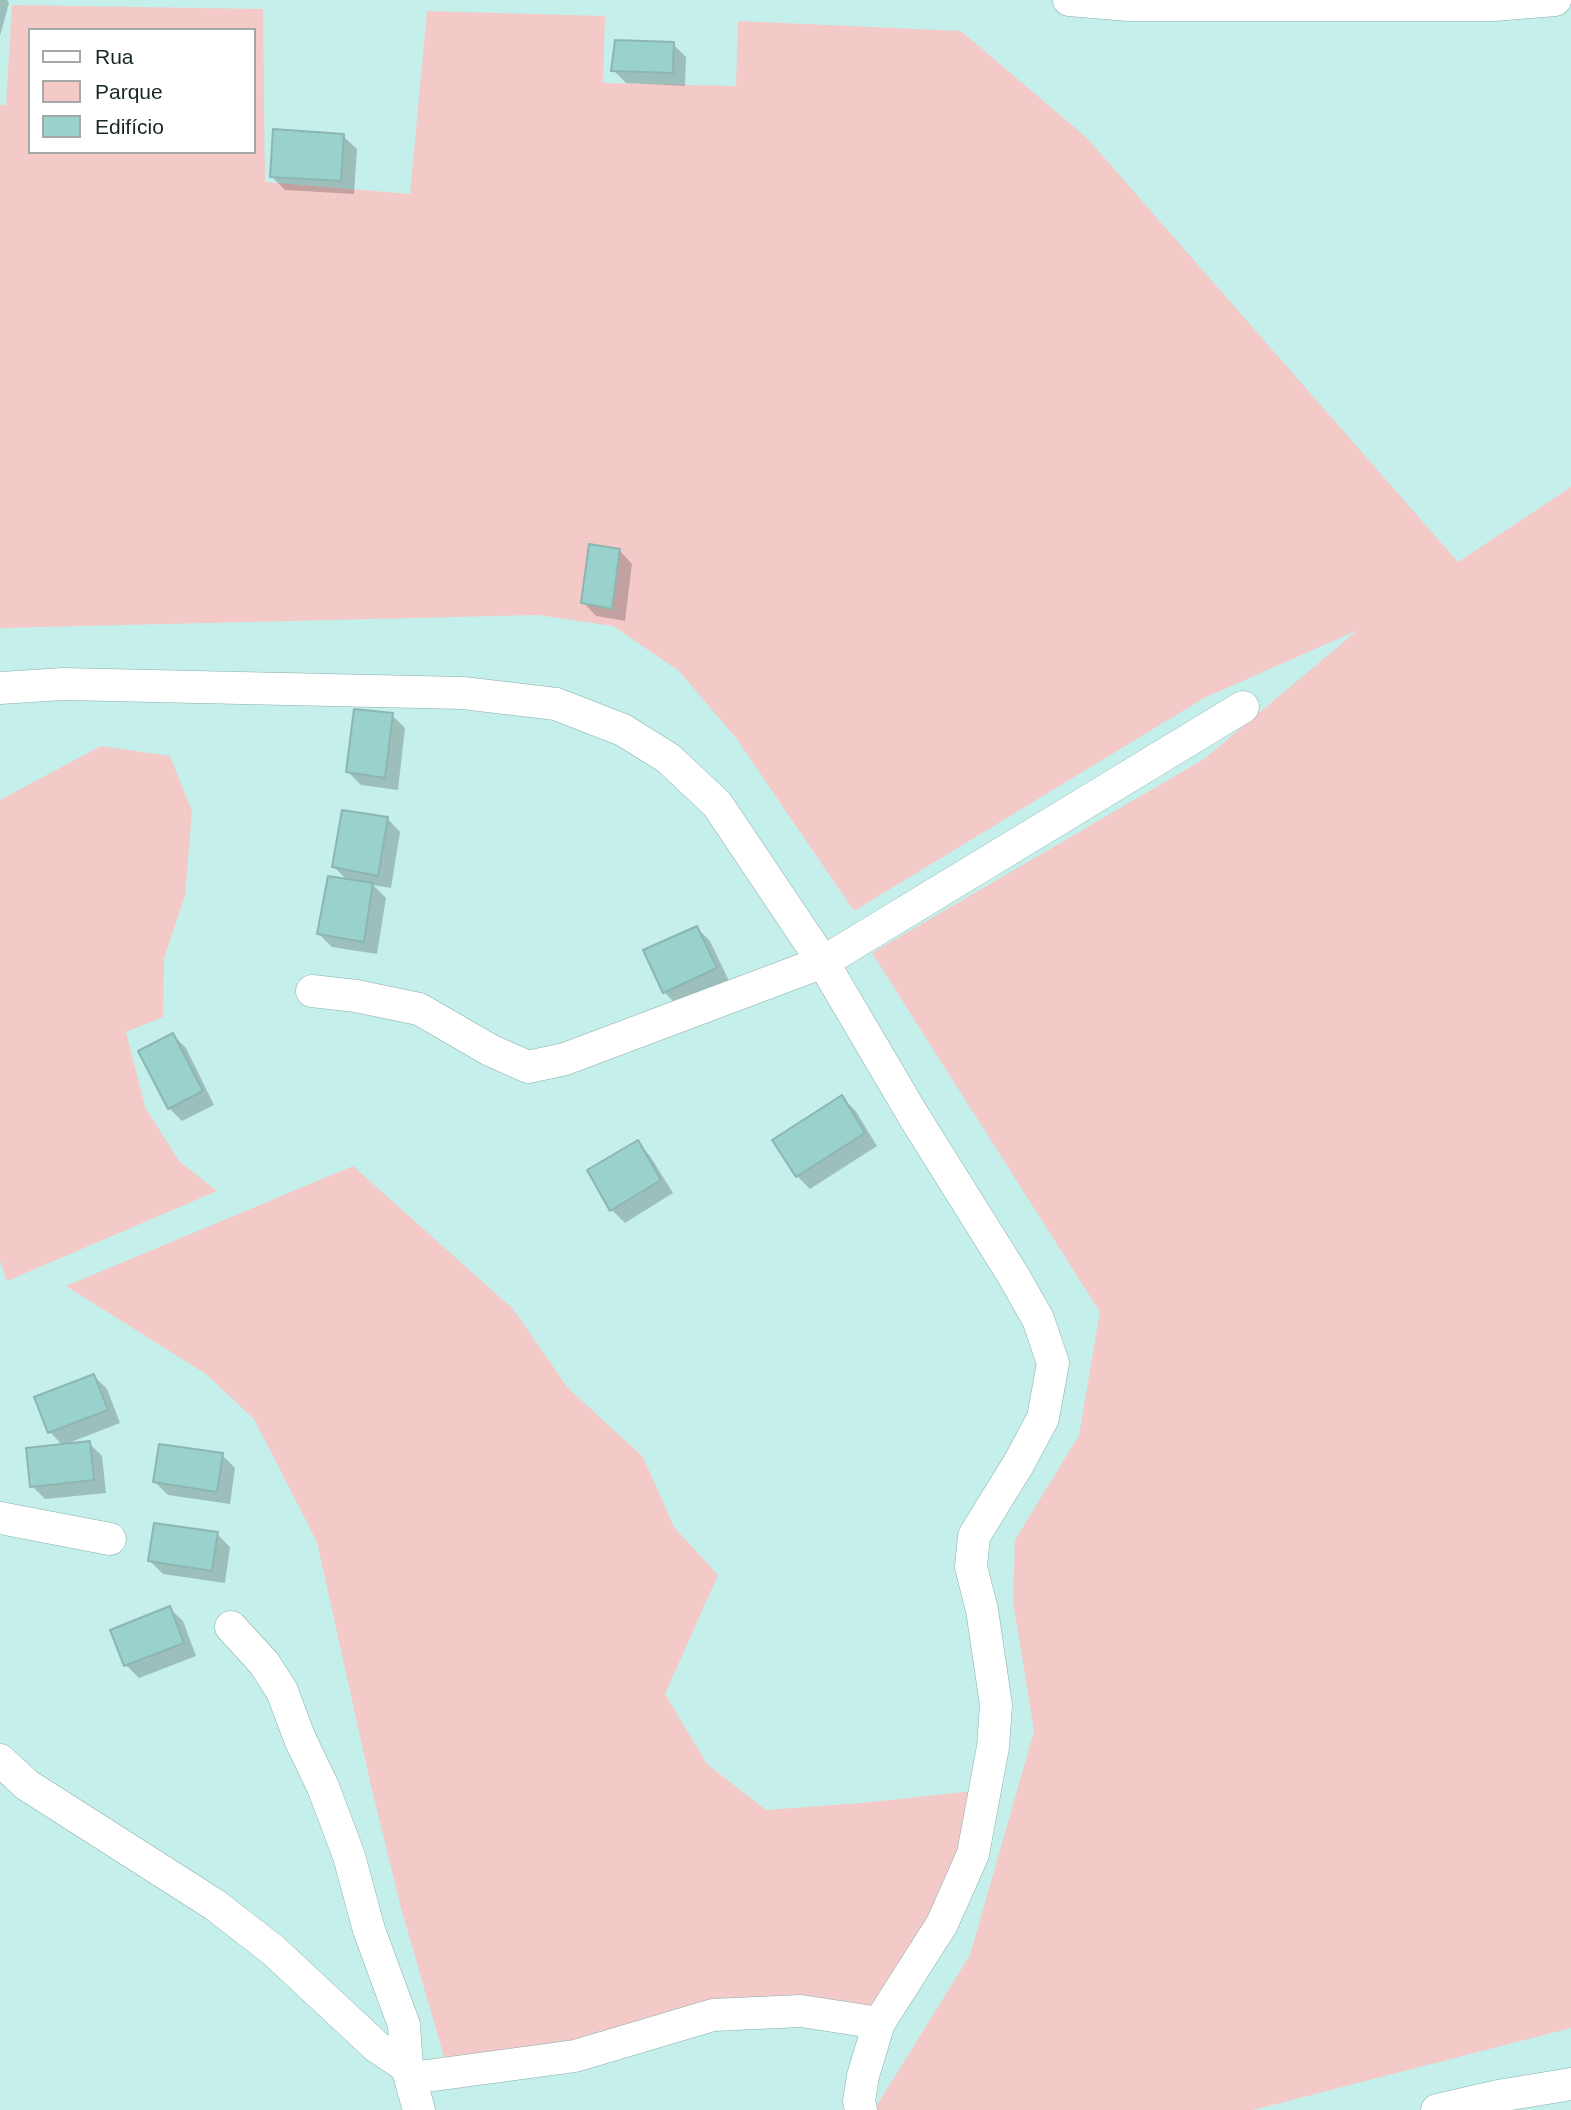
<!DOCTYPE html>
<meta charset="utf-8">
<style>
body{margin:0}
#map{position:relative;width:1571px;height:2110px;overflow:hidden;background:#c5efeb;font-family:Arial,sans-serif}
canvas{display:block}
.legend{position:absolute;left:28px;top:28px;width:228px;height:126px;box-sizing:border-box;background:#fff;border:2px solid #a2a9a8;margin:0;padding:9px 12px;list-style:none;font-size:21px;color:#172726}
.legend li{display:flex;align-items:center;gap:14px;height:35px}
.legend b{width:35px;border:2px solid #a2a9a8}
</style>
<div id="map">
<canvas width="1571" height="2110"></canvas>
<ul class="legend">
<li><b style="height:9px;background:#fff"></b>Rua</li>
<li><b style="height:19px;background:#f4cac9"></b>Parque</li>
<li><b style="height:19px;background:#99d1cc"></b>Edifício</li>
</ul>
</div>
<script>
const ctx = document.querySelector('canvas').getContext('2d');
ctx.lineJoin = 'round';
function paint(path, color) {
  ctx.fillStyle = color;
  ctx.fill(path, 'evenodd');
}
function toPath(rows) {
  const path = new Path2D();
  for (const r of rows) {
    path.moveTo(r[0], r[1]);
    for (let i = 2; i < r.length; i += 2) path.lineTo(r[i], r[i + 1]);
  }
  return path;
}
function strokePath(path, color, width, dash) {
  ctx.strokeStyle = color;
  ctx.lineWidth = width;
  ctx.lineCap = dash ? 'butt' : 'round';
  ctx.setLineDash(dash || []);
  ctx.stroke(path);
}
paint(toPath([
 [12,5,263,9,265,182,410,194,427,11,605,16,603,83,736,86,738,21,961,31,1087,138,1458,562,1571,487,1571,2028,1253,2110,874,2110,970,1955,1034,1731,1013,1601,1015,1540,1079,1435,1100,1312,872,953,1204,759,1358,630,1204,698,854,911,736,738,679,671,613,626,538,615,0,628,0,105,6,105],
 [30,30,254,30,254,152,30,152],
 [101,746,170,756,192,811,185,896,164,958,163,1017,126,1032,145,1107,179,1161,217,1191,7,1281,0,1261,0,800],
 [353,1166,513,1309,568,1388,643,1457,674,1527,718,1575,665,1694,707,1764,766,1810,861,1803,983,1790,959,1874,875,2019,694,2023,446,2064,401,1908,371,1786,317,1542,254,1419,206,1374,66,1286]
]), '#f4cac9');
paint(toPath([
 [0,0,7,0,9,3,0,36],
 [673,44,686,57,685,86,626,83,613,70],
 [343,136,357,149,354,194,285,190,272,177],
 [619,550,632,564,625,621,596,616,583,602],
 [392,715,405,728,398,790,361,785,348,772],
 [387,818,400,832,391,888,373,885,386,898,377,954,332,947,319,934,348,881,334,867],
 [697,928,710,941,729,981,677,1005,664,992],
 [173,1035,186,1048,214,1105,182,1121,169,1108],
 [841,1097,855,1110,877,1146,810,1189,797,1176],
 [637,1142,650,1156,673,1193,625,1223,612,1210],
 [94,1376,107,1389,120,1423,66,1444,89,1443,102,1456,106,1493,45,1499,32,1486,63,1446,50,1432],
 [222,1455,235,1468,230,1504,168,1495,155,1482],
 [217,1534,230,1547,225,1583,163,1574,150,1561],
 [169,1608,183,1621,196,1656,139,1678,126,1665]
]), '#0003');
const building = toPath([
 [615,40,674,42,673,73,611,71,615,40],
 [273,129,344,134,341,181,270,177,273,129],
 [589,544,620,549,612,609,581,603,589,544],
 [354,709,393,713,385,778,346,772,354,709],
 [342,810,388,817,378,876,332,867,342,810],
 [328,876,373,883,364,942,317,934,328,876],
 [697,926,717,968,663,993,643,950,697,926],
 [173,1033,203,1091,168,1109,138,1051,173,1033],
 [842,1095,865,1133,796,1177,772,1140,842,1095],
 [638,1140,661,1180,610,1211,587,1170,638,1140],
 [94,1374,108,1410,48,1433,34,1397,94,1374],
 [90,1441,94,1480,30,1487,26,1448,90,1441],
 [159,1444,223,1453,217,1492,153,1482,159,1444],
 [154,1523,218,1532,212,1571,148,1561,154,1523],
 [170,1606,184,1643,124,1666,110,1630,170,1606]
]);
paint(building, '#99d1cc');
strokePath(building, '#8db6b2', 2);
const street = toPath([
 [1069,0,1129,5,1494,5,1555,0],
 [0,688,63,684,463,693,556,704,623,730,668,758,717,804,823,962,913,1115,1013,1275,1038,1319,1053,1363,1043,1418,1019,1463,974,1536,971,1567,982,1610,996,1705,993,1747,973,1854,942,1924,879,2023,863,2076,859,2101,861,2110],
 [312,991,356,996,419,1009,490,1050,528,1067,565,1059,823,962,1243,707],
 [0,1518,110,1539],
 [231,1627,264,1663,282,1691,300,1739,323,1787,349,1856,369,1930,404,2025,407,2067],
 [0,1760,27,1785,215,1905,273,1950,377,2047,407,2067,419,2110],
 [412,2078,575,2056,713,2015,801,2011,879,2023],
 [1437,2110,1498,2096,1571,2084]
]);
strokePath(street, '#87afab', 33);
strokePath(street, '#fff', 32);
</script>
